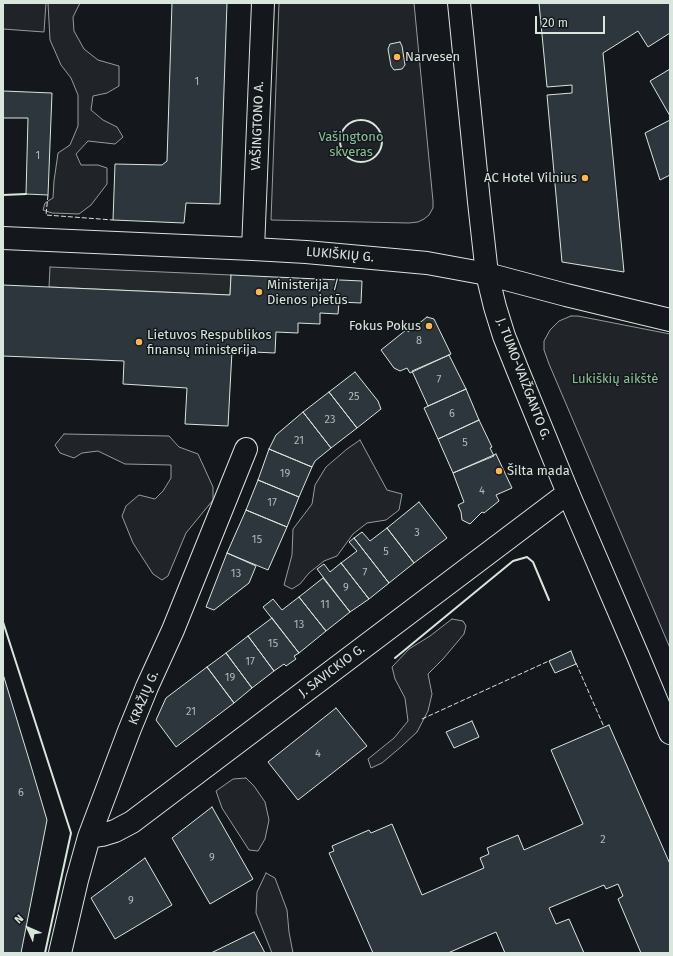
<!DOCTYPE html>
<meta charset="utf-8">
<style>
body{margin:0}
#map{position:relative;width:673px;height:956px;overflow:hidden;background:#14181c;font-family:"Fira Sans",sans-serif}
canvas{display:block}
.frame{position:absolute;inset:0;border:4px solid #d8e6dc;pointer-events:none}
.north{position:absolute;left:8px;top:908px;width:40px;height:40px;-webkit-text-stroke:3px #14181c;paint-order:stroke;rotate:315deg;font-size:11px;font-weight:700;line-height:16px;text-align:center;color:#d8e6dc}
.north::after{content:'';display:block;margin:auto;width:14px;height:18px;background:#d8e6dc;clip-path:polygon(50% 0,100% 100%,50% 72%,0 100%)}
.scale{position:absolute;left:535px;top:16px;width:70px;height:18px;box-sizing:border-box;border:2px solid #d8e6dc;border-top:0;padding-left:5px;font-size:12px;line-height:14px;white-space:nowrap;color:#d8e6dc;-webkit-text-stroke:3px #14181c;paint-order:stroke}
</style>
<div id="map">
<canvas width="673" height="956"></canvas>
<div class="frame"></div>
<div class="north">N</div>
<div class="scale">20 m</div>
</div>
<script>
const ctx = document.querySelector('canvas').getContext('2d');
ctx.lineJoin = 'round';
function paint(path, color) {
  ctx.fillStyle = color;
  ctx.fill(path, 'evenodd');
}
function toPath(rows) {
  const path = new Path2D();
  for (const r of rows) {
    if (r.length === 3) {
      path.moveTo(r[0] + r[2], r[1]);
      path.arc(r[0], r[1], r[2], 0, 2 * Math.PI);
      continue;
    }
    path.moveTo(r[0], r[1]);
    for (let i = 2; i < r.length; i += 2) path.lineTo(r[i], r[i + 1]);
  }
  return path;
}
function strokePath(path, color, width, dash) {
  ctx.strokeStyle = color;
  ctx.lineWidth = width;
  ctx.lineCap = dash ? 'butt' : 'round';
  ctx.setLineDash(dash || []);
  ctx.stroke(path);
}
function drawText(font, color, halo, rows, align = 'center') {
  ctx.font = font + ' "Fira Sans",sans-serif';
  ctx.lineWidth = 3;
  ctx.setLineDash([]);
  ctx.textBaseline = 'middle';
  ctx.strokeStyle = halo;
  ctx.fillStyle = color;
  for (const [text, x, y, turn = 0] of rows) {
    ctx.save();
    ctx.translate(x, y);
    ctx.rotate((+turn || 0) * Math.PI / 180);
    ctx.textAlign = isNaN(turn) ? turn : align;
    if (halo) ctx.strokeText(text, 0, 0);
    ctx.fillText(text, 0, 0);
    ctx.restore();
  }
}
const green = toPath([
 [3,3,46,3,44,32,3,29,3,3],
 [48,3,80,3,73,17,74,31,84,49,98,60,119,66,119,86,107,93,93,96,91,110,103,120,117,127,123,137,115,144,88,141,76,154,81,165,98,165,107,168,107,184,91,205,79,214,52,213,43,210,45,203,53,198,54,181,58,153,70,145,78,126,78,95,71,78,61,65,50,40,48,3],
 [279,3,414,3,433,201,433,208,429,215,424,219,418,222,409,223,271,220,279,3],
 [571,316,578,316,670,334,670,648,549,364,544,350,544,341,550,330,559,321,571,316],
 [64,434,169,436,179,447,198,454,213,487,213,500,186,533,168,576,162,580,153,574,133,543,122,516,126,506,139,495,155,499,163,491,171,478,171,465,125,464,98,451,82,453,74,458,60,453,55,445,64,434],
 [360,440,387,490,402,494,399,510,386,520,367,523,353,534,337,556,324,561,309,573,300,584,292,589,284,585,292,555,293,529,312,504,315,485,326,467,347,449,360,440],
 [452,619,463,621,466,626,464,634,443,659,428,674,432,694,428,711,417,732,402,746,382,763,371,768,368,759,394,738,408,721,405,698,395,679,392,667,409,649,430,636,452,619],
 [246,778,254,786,265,802,269,820,265,839,258,851,249,850,222,808,216,791,233,779,246,778],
 [266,873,275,878,287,910,289,932,293,953,272,953,256,913,257,892,266,873]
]);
paint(green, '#202428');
strokePath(green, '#939e99', 1);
const parking = toPath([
 [50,267,231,275,230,295,49,287,50,267]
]);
paint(parking, '#24282b');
strokePath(parking, '#939e99', 1);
const building = toPath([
 [172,3,227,3,220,204,186,203,184,223,113,220,115,164,162,165,167,161,172,3],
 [539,3,670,3,670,33,648,47,638,31,603,53,624,272,562,262,547,95,572,93,572,85,547,87,539,3],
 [400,42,402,46,405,65,402,69,394,70,391,66,388,49,390,44,400,42],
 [670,69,670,116,650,81,670,69],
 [3,91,52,93,48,195,26,194,28,118,3,118,3,91],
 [670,120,670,175,660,180,645,133,670,120],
 [231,275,362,281,361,303,339,302,338,314,320,313,320,324,298,323,298,333,276,332,275,353,232,351,228,426,185,424,187,388,123,384,124,361,3,356,3,285,230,295,231,275],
 [427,317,434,319,451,354,410,373,407,368,400,371,394,368,381,350,406,330,408,332,427,317],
 [449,355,466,389,428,406,412,371,449,355],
 [355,372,378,401,381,409,357,428,329,392,355,372],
 [466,389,479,420,438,439,424,408,466,389],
 [329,392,357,428,331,448,303,412,329,392],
 [303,412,331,448,315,461,312,467,269,449,276,435,303,412],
 [479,420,492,447,490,448,494,456,453,473,438,439,479,420],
 [269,449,312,467,299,497,258,480,269,449],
 [496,454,512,488,496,495,499,501,484,513,482,512,470,524,462,520,461,512,458,505,464,502,453,473,496,454],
 [258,480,299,497,287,527,246,510,258,480],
 [419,502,447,538,414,563,387,528,419,502],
 [246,510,287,527,268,570,227,553,246,510],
 [387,528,414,563,389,583,354,538,362,532,370,541,387,528],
 [354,538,389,583,369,599,341,563,357,551,349,542,354,538],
 [227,553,256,566,249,583,214,610,206,607,227,553],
 [341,563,369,599,350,612,317,569,324,564,330,572,341,563],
 [323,578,350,612,326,631,299,597,323,578],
 [299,597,326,631,299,653,263,607,273,599,282,610,299,597],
 [272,618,299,653,294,656,296,659,286,666,284,664,274,671,248,636,272,618],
 [248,636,274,671,252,688,226,653,248,636],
 [571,651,576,664,555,673,549,661,571,651],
 [226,653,252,688,234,703,207,667,226,653],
 [207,667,234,703,176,747,156,720,166,698,207,667],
 [3,674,31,766,47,820,21,953,3,953,3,674],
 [336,708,367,746,298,800,268,762,336,708],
 [472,721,479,737,454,748,446,732,472,721],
 [609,725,670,864,670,953,641,953,618,899,623,896,618,884,606,889,604,885,549,908,556,924,569,919,584,953,505,953,496,932,448,953,373,953,329,853,334,851,332,846,369,830,371,833,392,824,422,895,484,868,480,858,489,854,487,848,518,835,524,850,583,824,551,750,609,725],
 [212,807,253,879,210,904,172,838,212,807],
 [145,858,172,905,115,939,91,898,145,858],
 [254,932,265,953,211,953,254,932]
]);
paint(building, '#2c363c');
strokePath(building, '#d8e6dc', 1);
const minor = toPath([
 [3,238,253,249,306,252,427,263,487,274,566,295,670,320],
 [253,249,263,3],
 [89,837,102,835,115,831,132,822,568,493],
 [60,953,77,880,89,837,129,731,147,687,173,630,246,449]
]);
const major = toPath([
 [459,3,479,202,487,274,495,307,504,336,518,371,568,493,638,656,670,733]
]);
strokePath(minor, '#d8e6dc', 24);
strokePath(major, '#d8e6dc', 24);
strokePath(minor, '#14181c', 22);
strokePath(major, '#14181c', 22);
strokePath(toPath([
 [48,195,46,215,113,220],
 [576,663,604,727],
 [422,719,551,660]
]), '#d8e6dc', 1, [5, 2]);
strokePath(toPath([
 [361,141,21],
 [3,195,26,194],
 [3,622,71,833,45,953],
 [395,658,513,561,527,557,533,562,549,600]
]), '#d8e6dc', 2);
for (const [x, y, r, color] of [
 [397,57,4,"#ffb74d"],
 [585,178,4,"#ffb74d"],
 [259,292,4,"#ffb74d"],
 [429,326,4,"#ffb74d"],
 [139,342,4,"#ffb74d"],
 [499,471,4,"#ffb74d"]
]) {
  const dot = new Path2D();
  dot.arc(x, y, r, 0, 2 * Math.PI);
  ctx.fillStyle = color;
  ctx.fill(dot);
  strokePath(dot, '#14181c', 1.5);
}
drawText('11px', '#adbab4', null, [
 ["1",197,82],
 ["1",38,156],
 ["8",419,341],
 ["7",439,380],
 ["25",354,397],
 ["6",452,414],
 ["23",330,420],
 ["21",299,441],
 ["5",465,443],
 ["19",285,474],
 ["4",482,491],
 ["17",272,503],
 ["3",417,533],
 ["15",257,540],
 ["5",386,552],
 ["7",365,573],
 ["13",236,574],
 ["9",346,588],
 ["11",325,605],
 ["13",299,625],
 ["15",273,644],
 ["17",250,662],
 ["19",230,678],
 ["21",191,712],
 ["4",318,754],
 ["6",21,793],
 ["2",603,840],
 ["9",212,858],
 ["9",131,901]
]);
drawText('13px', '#d8e6dc', '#14181c', [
 ["Narvesen",405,57],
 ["AC Hotel Vilnius",577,178,"right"],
 ["Ministerija /",267,285],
 ["Dienos pietūs",267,300],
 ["Fokus Pokus",421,326,"right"],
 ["Lietuvos Respublikos",147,335],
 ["finansų ministerija",147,350],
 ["Šilta mada",507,471]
], 'left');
drawText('13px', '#d8e6dc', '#14181c', [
 ["VAŠINGTONO A.",258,126,-88],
 ["LUKIŠKIŲ G.",340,255,5],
 ["J. TUMO-VAIŽGANTO G.",523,379,69],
 ["J. SAVICKIO G.",332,671,-37],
 ["KRAŽIŲ G.",144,698,-67]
]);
drawText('13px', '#8ac095', '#14181c', [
 ["Vašingtono",351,137],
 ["skveras",351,152],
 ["Lukiškių aikštė",615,379]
]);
</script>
